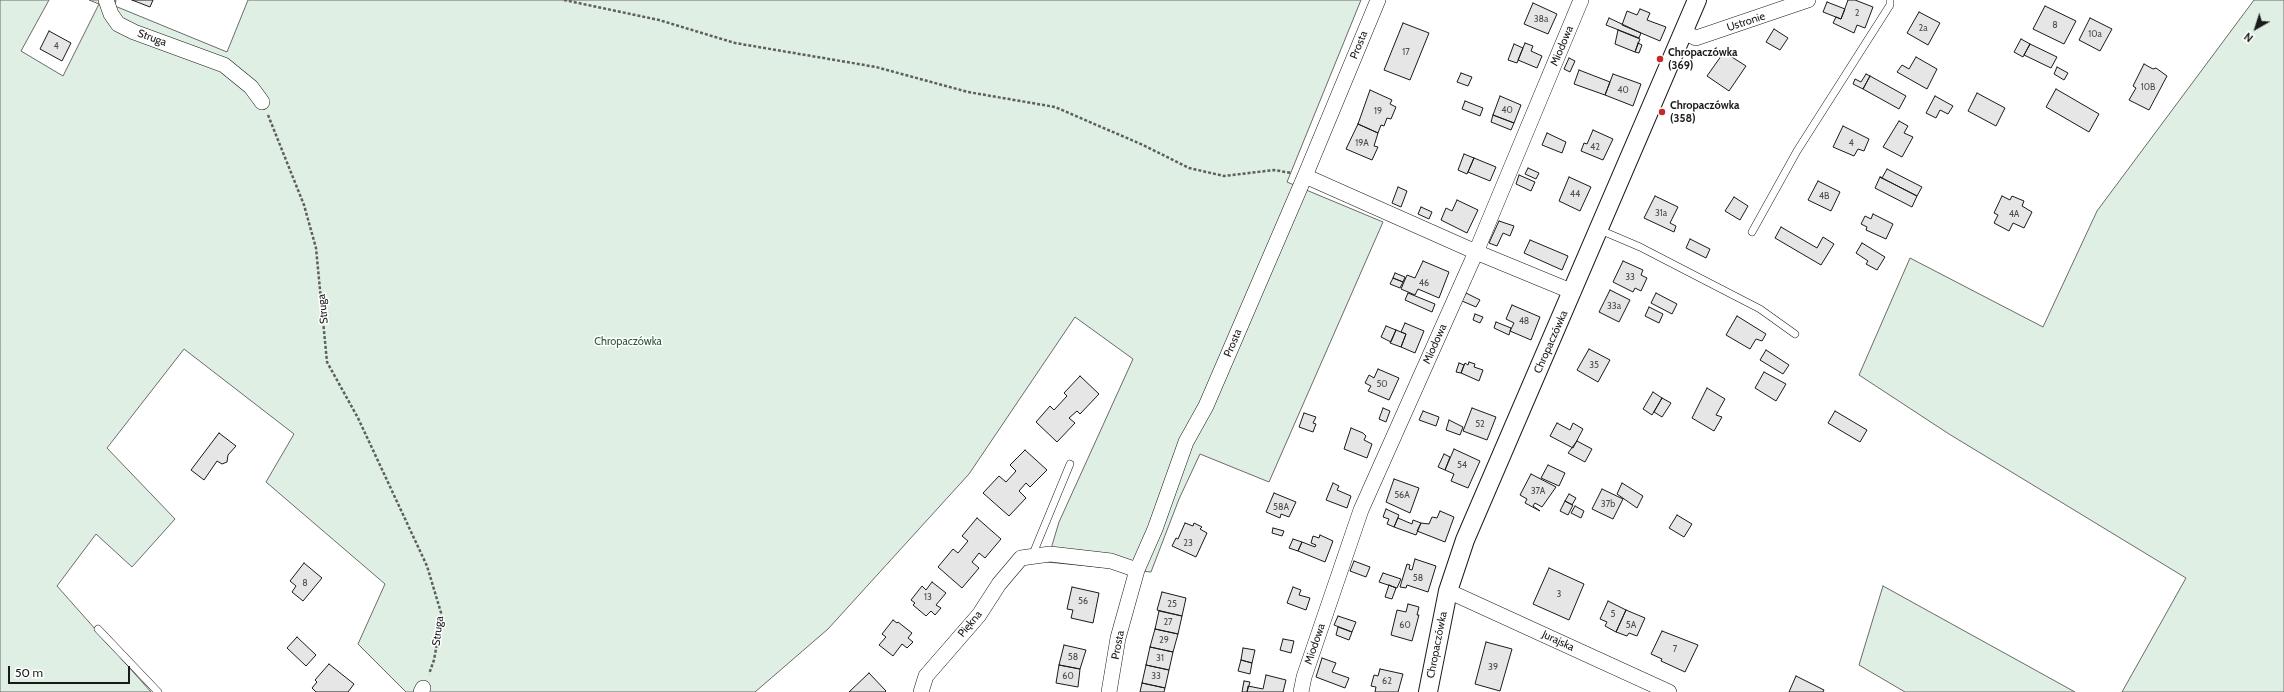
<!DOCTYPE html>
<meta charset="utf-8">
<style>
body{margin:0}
#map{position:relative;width:2284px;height:692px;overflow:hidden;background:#fff;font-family:Cabin,sans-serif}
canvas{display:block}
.north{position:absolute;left:2236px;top:8px;width:40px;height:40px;-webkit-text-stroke:3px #fff;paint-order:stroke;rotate:219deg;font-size:11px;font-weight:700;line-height:16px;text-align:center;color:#1a1a1a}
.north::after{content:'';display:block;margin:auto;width:14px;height:18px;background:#1a1a1a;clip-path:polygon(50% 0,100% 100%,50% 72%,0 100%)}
.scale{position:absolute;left:8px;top:666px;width:122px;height:18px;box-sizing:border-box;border:2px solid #1a1a1a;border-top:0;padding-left:5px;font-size:12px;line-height:14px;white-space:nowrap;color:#1a1a1a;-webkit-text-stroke:3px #fff;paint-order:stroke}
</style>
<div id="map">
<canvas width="2284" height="692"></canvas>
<div class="north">N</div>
<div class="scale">50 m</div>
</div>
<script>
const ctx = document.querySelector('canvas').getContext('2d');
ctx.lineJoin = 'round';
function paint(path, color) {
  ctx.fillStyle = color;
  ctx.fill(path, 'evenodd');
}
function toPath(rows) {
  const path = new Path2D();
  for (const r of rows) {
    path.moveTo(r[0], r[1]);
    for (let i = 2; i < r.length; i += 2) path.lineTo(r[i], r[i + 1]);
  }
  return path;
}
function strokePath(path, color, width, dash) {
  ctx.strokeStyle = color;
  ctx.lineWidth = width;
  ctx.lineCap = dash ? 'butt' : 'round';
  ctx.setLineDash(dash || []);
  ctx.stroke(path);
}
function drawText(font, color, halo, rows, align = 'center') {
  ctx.font = font + ' Cabin,sans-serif';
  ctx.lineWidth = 3;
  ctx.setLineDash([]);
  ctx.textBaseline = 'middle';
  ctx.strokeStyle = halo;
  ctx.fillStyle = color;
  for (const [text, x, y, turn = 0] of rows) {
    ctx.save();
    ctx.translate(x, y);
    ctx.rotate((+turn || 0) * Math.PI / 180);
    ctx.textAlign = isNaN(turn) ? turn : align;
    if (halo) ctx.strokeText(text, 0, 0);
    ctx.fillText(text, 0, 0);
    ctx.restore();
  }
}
const green = toPath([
 [0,0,49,0,21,51,63,76,99,4,89,0,116,0,115,6,227,52,248,0,1361,0,1287,182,1383,222,1269,482,1200,454,1179,499,1151,572,1047,562,1059,522,1133,359,1075,317,969,474,828,629,755,692,406,692,358,644,385,584,266,482,294,434,184,349,107,448,175,519,132,567,96,534,57,586,151,692,0,692,0,0],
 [2254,0,2284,0,2284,692,2122,692,2186,578,1949,434,1859,375,1910,258,2043,327,2097,211,2254,0],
 [1883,586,2075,692,1905,692,1859,665,1883,586]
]);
paint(green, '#e0efe3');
strokePath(green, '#6a6a6a', 1);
const building = toPath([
 [132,0,153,0,150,7,132,0],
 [1848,0,1855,0,1873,7,1865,28,1857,25,1854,33,1833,23,1836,17,1841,19,1848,0],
 [1827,2,1845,9,1841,19,1823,12,1827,2],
 [1533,3,1557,14,1548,34,1524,24,1533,3],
 [2045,6,2076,21,2064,44,2033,29,2045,6],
 [1640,9,1650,13,1647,20,1666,27,1660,41,1622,25,1627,11,1637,15,1640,9],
 [1919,12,1940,23,1928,45,1907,33,1919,12],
 [1609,18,1641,33,1639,38,1606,25,1609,18],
 [2090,18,2112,29,2100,51,2079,40,2090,18],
 [1403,23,1429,33,1410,80,1384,70,1403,23],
 [1774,29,1788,38,1780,50,1766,42,1774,29],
 [1618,30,1640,39,1635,52,1615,44,1618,30],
 [49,31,71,43,62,61,40,49,49,31],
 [2021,39,2030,44,2023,57,2014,52,2021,39],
 [1525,43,1533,46,1531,51,1542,56,1537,68,1518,60,1525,43],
 [1638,43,1642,45,1639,53,1635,52,1638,43],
 [1514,44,1523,48,1517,63,1508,60,1514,44],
 [2030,44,2057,57,2051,68,2024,55,2030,44],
 [1724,52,1746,66,1729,91,1707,76,1724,52],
 [1916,57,1937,69,1927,89,1897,72,1902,65,1909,69,1916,57],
 [1569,58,1575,61,1570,72,1564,69,1569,58],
 [2144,64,2153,69,2156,68,2167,76,2149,110,2129,100,2136,88,2133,86,2144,64],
 [2057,67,2068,73,2064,80,2054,74,2057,67],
 [1579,70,1610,82,1605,95,1574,84,1579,70],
 [1461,73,1472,77,1468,86,1457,82,1461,73],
 [1613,74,1641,84,1633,106,1605,95,1613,74],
 [1866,74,1870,76,1863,89,1853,84,1855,79,1861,82,1866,74],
 [1870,76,1906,96,1899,109,1863,89,1870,76],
 [2056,89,2099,114,2089,132,2046,107,2056,89],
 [1370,90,1392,100,1390,104,1396,107,1391,119,1387,118,1384,126,1381,125,1378,133,1358,124,1370,90],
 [1977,93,2005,108,1996,126,1968,111,1977,93],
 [1500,96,1521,105,1514,123,1493,115,1500,96],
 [1935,96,1953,106,1948,114,1940,110,1936,118,1926,113,1935,96],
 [1465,101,1483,108,1480,116,1462,109,1465,101],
 [1493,115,1514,123,1511,130,1491,122,1493,115],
 [1899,121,1908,126,1904,133,1913,137,1902,157,1883,147,1899,121],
 [1358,124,1378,133,1374,146,1378,147,1372,160,1346,149,1358,124],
 [1843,126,1869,139,1864,151,1858,149,1854,156,1833,147,1843,126],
 [1593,130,1613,139,1603,160,1581,151,1584,143,1587,144,1593,130],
 [1547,133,1566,142,1562,153,1542,145,1547,133],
 [1464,154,1474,158,1467,174,1458,170,1464,154],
 [1474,158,1496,167,1490,181,1468,172,1474,158],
 [1528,168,1539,173,1536,179,1525,174,1528,168],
 [1887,169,1922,187,1917,196,1880,177,1882,178,1887,169],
 [1519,175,1535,182,1531,191,1516,184,1519,175],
 [1569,177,1591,187,1580,211,1559,201,1569,177],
 [1880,177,1917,196,1912,207,1875,188,1880,177],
 [1818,181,1840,192,1831,211,1808,200,1818,181],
 [1398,187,1407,191,1401,207,1392,203,1398,187],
 [1655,196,1678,207,1670,223,1676,226,1674,232,1644,218,1655,196],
 [2002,196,2010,200,2012,196,2024,201,2022,206,2032,212,2024,228,2013,223,2009,231,1994,223,1998,215,1994,213,2002,196],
 [1734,197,1748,206,1740,220,1725,211,1734,197],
 [1457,200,1478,210,1467,233,1441,220,1446,208,1452,211,1457,200],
 [1421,207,1432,212,1429,219,1418,214,1421,207],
 [1873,214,1893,224,1886,239,1866,230,1867,227,1861,224,1865,216,1871,219,1873,214],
 [1499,221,1514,226,1510,236,1503,233,1497,246,1489,243,1499,221],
 [1781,227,1817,248,1823,237,1834,244,1821,265,1775,238,1781,227],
 [1690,239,1710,249,1706,258,1686,248,1690,239],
 [1530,240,1568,256,1562,270,1524,253,1530,240],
 [1862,243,1885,257,1877,270,1866,264,1868,261,1856,253,1862,243],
 [1423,261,1449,272,1439,298,1418,289,1415,295,1401,289,1407,275,1415,278,1423,261],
 [1623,261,1643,270,1641,275,1647,278,1641,291,1635,288,1633,292,1613,282,1623,261],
 [1395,273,1405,277,1403,282,1393,278,1395,273],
 [1393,278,1403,282,1400,288,1390,284,1393,278],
 [1610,290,1630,300,1619,322,1599,312,1610,290],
 [1408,293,1435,304,1432,312,1405,300,1408,293],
 [1466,293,1480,300,1476,307,1462,301,1466,293],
 [1656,293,1677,304,1672,314,1651,303,1656,293],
 [1512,305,1540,317,1531,340,1510,331,1514,323,1506,319,1512,305],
 [1649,307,1663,314,1659,323,1645,316,1649,307],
 [1475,314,1483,317,1480,323,1473,320,1475,314],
 [1737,316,1766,334,1762,341,1756,339,1750,349,1726,335,1737,316],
 [1496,322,1511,328,1509,335,1494,328,1496,322],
 [1405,323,1424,331,1415,353,1401,347,1406,334,1401,332,1405,323],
 [1386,326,1396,330,1391,342,1381,337,1386,326],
 [1396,330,1406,334,1401,347,1390,343,1396,330],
 [1589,349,1610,360,1598,382,1577,370,1589,349],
 [1766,350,1789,365,1783,374,1760,360,1766,350],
 [1469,362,1475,364,1474,367,1483,370,1479,381,1461,373,1465,363,1468,365,1469,362],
 [1459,363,1464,365,1461,373,1456,372,1459,363],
 [1378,369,1399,378,1389,400,1368,391,1371,386,1365,383,1369,375,1374,378,1378,369],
 [1764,372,1786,384,1776,401,1755,388,1764,372],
 [1080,376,1099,394,1080,414,1077,411,1069,418,1075,423,1057,442,1036,422,1050,406,1054,410,1067,396,1064,393,1080,376],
 [1707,388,1725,399,1716,415,1722,417,1714,431,1692,418,1707,388],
 [1653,392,1662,398,1652,415,1643,409,1653,392],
 [1662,398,1671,403,1662,417,1654,412,1662,398],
 [1383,408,1390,411,1386,422,1379,419,1383,408],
 [1472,408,1496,417,1487,440,1463,431,1472,408],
 [1423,411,1439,417,1436,426,1419,420,1423,411],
 [1835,411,1867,430,1860,442,1828,423,1835,411],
 [1304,413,1316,417,1313,423,1316,424,1313,432,1299,427,1304,413],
 [1449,420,1463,427,1460,435,1446,430,1449,420],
 [1557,423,1570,430,1573,423,1583,429,1573,448,1550,436,1557,423],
 [1351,428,1363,433,1366,436,1364,440,1372,444,1367,458,1344,449,1351,428],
 [219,433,236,446,228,455,227,462,222,464,217,461,204,480,191,470,219,433],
 [1577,441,1592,449,1585,462,1568,453,1577,441],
 [1454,449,1480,461,1468,488,1451,481,1454,474,1445,470,1454,449],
 [1025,450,1047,470,1030,487,1026,483,1019,491,1026,498,1009,516,983,493,999,476,1006,482,1016,471,1010,465,1025,450],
 [1444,454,1450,457,1445,470,1438,467,1444,454],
 [1548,465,1565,473,1559,486,1541,478,1548,465],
 [1531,474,1556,487,1542,507,1535,503,1533,506,1540,511,1525,503,1527,499,1520,495,1531,474],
 [1394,479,1419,488,1410,513,1386,502,1394,479],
 [1333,483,1339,486,1337,490,1351,496,1347,508,1326,500,1333,483],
 [1622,483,1643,496,1637,508,1617,494,1622,483],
 [1602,489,1623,499,1613,519,1592,509,1602,489],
 [1274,493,1296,502,1289,517,1281,514,1280,518,1266,512,1274,493],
 [1569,494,1576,498,1572,505,1565,501,1569,494],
 [1565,501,1573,505,1568,515,1560,511,1565,501],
 [1575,506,1584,511,1581,518,1571,513,1575,506],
 [1386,509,1399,515,1394,527,1387,524,1389,519,1383,517,1386,509],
 [1440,511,1454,517,1445,542,1417,531,1421,523,1429,524,1432,517,1437,518,1440,511],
 [1677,515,1692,524,1684,537,1669,528,1677,515],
 [977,518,1001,539,985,558,979,553,972,562,979,568,962,588,938,567,953,549,958,553,968,541,962,536,977,518],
 [1398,518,1412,524,1413,520,1421,523,1416,535,1394,527,1398,518],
 [1185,523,1193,526,1194,523,1202,527,1200,529,1207,533,1196,557,1172,546,1176,538,1178,539,1185,523],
 [1273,528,1284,531,1282,536,1272,533,1273,528],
 [1320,535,1333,541,1325,562,1298,551,1302,542,1315,547,1316,545,1311,543,1313,536,1319,538,1320,535],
 [1293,539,1302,542,1298,551,1289,548,1293,539],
 [1415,559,1436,566,1428,592,1407,585,1406,588,1400,587,1407,564,1410,565,1409,569,1412,570,1415,559],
 [1354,561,1370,567,1366,577,1350,571,1354,561],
 [304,563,322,578,303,601,292,592,296,586,290,581,304,563],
 [1549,568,1584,584,1569,620,1533,604,1549,568],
 [1383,573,1401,579,1397,588,1379,582,1383,573],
 [932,582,946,593,936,605,941,608,935,615,931,611,926,616,913,605,915,603,911,600,922,586,926,590,932,582],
 [1389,585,1396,588,1392,599,1385,597,1389,585],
 [1072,587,1099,593,1093,623,1071,618,1073,610,1067,609,1072,587],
 [1293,587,1301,590,1299,595,1310,598,1306,610,1287,603,1293,587],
 [1162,592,1186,598,1182,616,1157,610,1162,592],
 [1608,601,1626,610,1616,632,1605,626,1607,622,1600,619,1608,601],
 [1408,604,1419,607,1417,615,1419,615,1412,641,1391,635,1397,610,1406,612,1408,604],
 [1626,610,1645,618,1637,636,1629,633,1627,636,1616,632,1626,610],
 [1159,611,1182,616,1178,634,1155,629,1159,611],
 [1338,616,1356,622,1352,632,1334,625,1338,616],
 [893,620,897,623,898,622,912,633,908,638,913,642,907,648,902,644,893,656,879,645,886,637,882,634,893,620],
 [1338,627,1352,632,1349,640,1336,635,1338,627],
 [1155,629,1178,634,1173,652,1150,647,1155,629],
 [1662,631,1698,645,1685,672,1661,661,1662,659,1651,654,1662,631],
 [297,637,316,655,306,666,287,648,297,637],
 [1283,639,1294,641,1291,653,1280,650,1283,639],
 [1486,642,1512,649,1500,691,1475,684,1486,642],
 [1064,645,1086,650,1080,669,1059,665,1064,645],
 [1150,647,1173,652,1169,670,1146,665,1150,647],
 [1243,648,1255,650,1252,663,1241,660,1243,648],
 [1322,658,1336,663,1332,672,1349,678,1345,688,1316,677,1322,658],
 [1241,660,1252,663,1250,674,1238,671,1241,660],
 [329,664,354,684,348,692,316,692,312,688,317,682,315,680,329,664],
 [1059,665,1080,669,1078,687,1056,683,1059,665],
 [1146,665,1169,670,1165,688,1142,683,1146,665],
 [1380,669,1403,674,1398,692,1375,692,1376,687,1371,686,1374,675,1378,676,1380,669],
 [869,673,886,691,885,692,849,692,869,673],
 [1266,675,1286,680,1283,692,1247,692,1248,686,1263,689,1266,675],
 [1796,676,1824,690,1823,692,1789,692,1796,676],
 [1244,681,1250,682,1247,692,1242,692,1244,681],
 [1142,683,1165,688,1164,692,1140,692,1142,683]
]);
paint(building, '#e6e6e6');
strokePath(building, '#1a1a1a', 1);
const service = toPath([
 [1600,230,1640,247,1760,309,1795,334],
 [1752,232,1797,151,1890,5,1890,0],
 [1032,556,1070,464],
 [98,629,158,692]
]);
const minor = toPath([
 [106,0,111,14,118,24,134,32,224,65,251,87,262,102],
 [1683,32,1696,38,1808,0],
 [1305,176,1476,252,1573,292],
 [1448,591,1669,692],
 [421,692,423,688],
 [921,692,926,676,979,615,999,584,1021,558,1050,554,1111,561,1137,570],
 [1109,692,1118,638,1137,570,1155,529,1186,442,1206,406,1305,176,1378,0],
 [1301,692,1304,677,1361,510,1476,252,1581,0]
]);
const tertiary = toPath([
 [1428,692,1448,591,1465,540,1697,0]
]);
strokePath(service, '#1a1a1a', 8);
strokePath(minor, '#1a1a1a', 16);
strokePath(tertiary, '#1a1a1a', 20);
strokePath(toPath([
 [564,0,659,20,735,43,876,67,968,92,1055,107,1143,145,1189,168,1224,176,1274,170,1291,173],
 [268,115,304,205,316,248,327,362,358,418,427,566,442,616,434,660,429,674]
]), '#5f5f5f', 2.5, [3, 2]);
strokePath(service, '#fff', 7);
strokePath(minor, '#fff', 15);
strokePath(tertiary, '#fff', 18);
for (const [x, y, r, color] of [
 [1660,59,4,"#c62828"],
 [1662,112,4,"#c62828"]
]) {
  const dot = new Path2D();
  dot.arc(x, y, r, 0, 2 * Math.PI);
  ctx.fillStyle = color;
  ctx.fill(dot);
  strokePath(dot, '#fff', 1.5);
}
drawText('9px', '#4d4d4d', null, [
 ["2",1857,13],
 ["38a",1541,19],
 ["8",2055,25],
 ["2a",1923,28],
 ["10a",2095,34],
 ["4",56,46],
 ["17",1406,52],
 ["10B",2148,87],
 ["40",1623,90],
 ["40",1507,110],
 ["19",1378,111],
 ["19A",1362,143],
 ["4",1851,143],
 ["42",1595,147],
 ["44",1575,194],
 ["4B",1824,196],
 ["31a",1661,213],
 ["4A",2014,214],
 ["33",1630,277],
 ["46",1424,283],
 ["33a",1614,306],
 ["48",1524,321],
 ["35",1594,365],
 ["50",1382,384],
 ["52",1480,424],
 ["54",1462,465],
 ["37A",1538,491],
 ["56A",1402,495],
 ["37b",1608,504],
 ["58A",1281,507],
 ["23",1188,543],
 ["58",1418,578],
 ["8",305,583],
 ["3",1559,594],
 ["13",928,597],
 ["56",1083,601],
 ["25",1172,604],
 ["5",1613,614],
 ["27",1168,622],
 ["60",1405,625],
 ["5A",1631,625],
 ["29",1164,640],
 ["7",1675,649],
 ["58",1073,657],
 ["31",1160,658],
 ["39",1493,667],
 ["60",1068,676],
 ["33",1156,676],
 ["62",1387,681]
]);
drawText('11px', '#1a1a1a', '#fff', [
 ["Ustronie",1746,22,-18],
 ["Struga",152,38,20],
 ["Prosta",1359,45,-68],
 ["Miodowa",1562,46,-67],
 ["Struga",323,309,-96],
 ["Chropaczówka",1551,342,-66],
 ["Prosta",1233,343,-67],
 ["Miodowa",1435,344,-66],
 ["Piękna",970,624,-50],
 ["Struga",438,631,-83],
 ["Jurajska",1558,641,25],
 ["Miodowa",1315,644,-71],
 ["Prosta",1118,645,-79],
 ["Chropaczówka",1437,645,-79]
]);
drawText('bold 11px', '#1a1a1a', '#fff', [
 ["Chropaczówka",1668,53],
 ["(369)",1668,66],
 ["Chropaczówka",1670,106],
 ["(358)",1670,119]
], 'left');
drawText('11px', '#2b5a34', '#fff', [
 ["Chropaczówka",628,342]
]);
</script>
